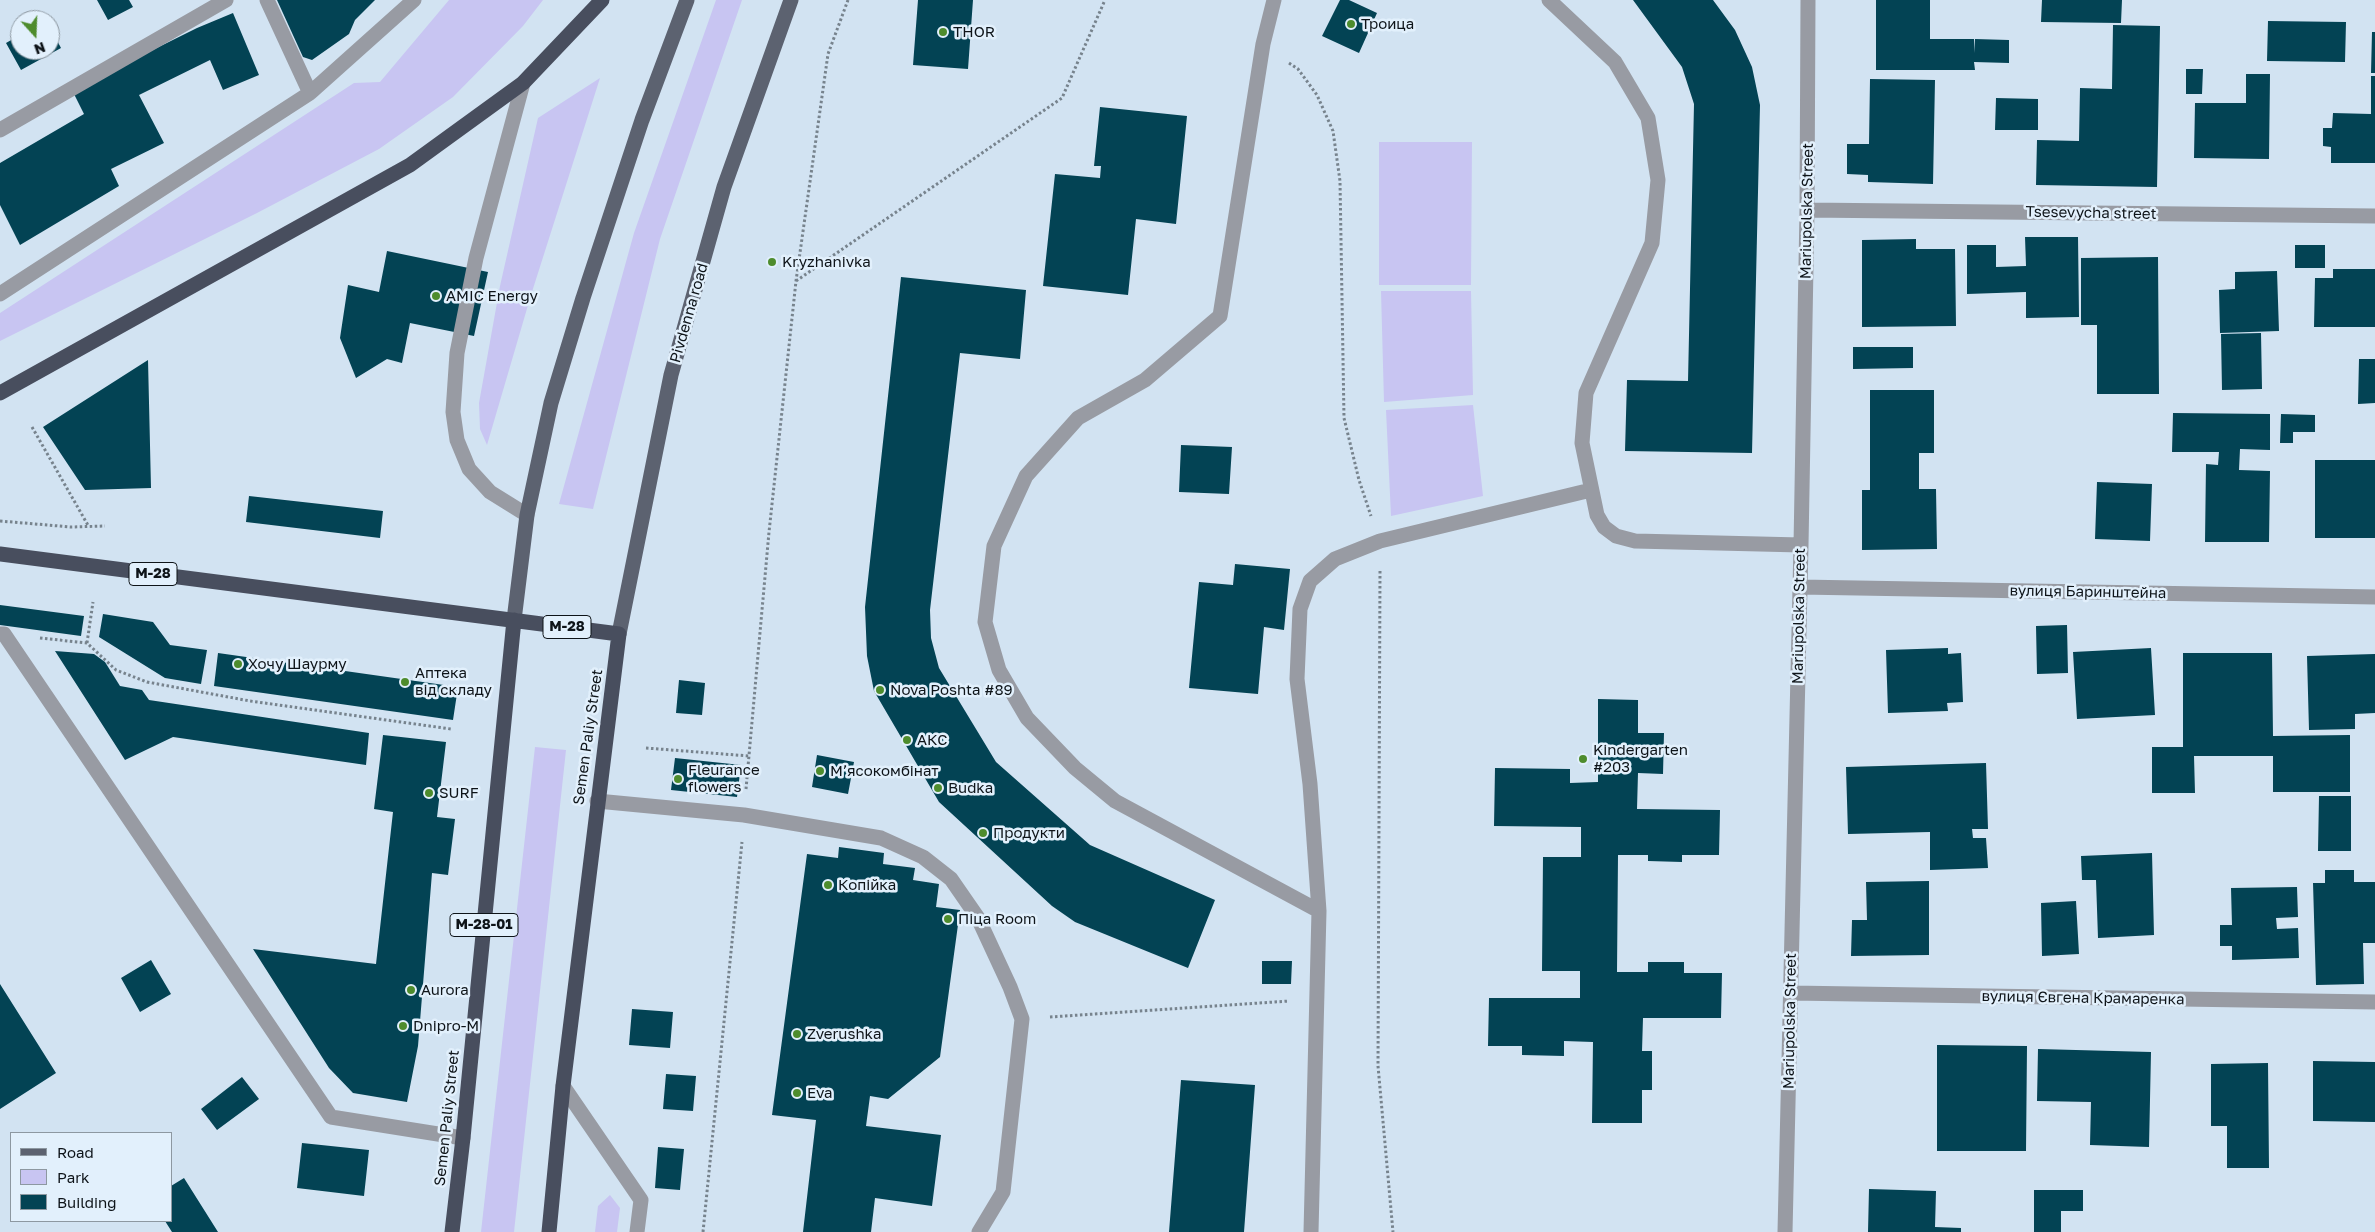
<!DOCTYPE html>
<meta charset="utf-8">
<style>
body{margin:0}
#map{position:relative;width:2375px;height:1232px;overflow:hidden;background:#d2e3f2;font-family:"Golos Text",sans-serif}
canvas{display:block}
.legend{position:absolute;left:10px;top:1132px;width:162px;height:90px;box-sizing:border-box;background:#e2f0fc;border:1px solid #8d98a1;margin:0;padding:6px 9px;list-style:none;font-size:15px;color:#0e1419}
.legend li{display:flex;align-items:center;gap:10px;height:25px}
.legend b{width:25px;border:1px solid #8d98a1}
.north{position:absolute;left:10px;top:10px;width:50px;height:50px;box-sizing:border-box;background:#e2f0fc;border:1px solid #8d98a1;border-radius:50%;rotate:160deg;font-size:14px;font-weight:700;line-height:20px;text-align:center;color:#0e1419}
.north::after{content:'';display:block;margin:auto;width:18px;height:22px;background:#4e8c2d;clip-path:polygon(50% 0,100% 100%,50% 72%,0 100%)}
</style>
<div id="map">
<canvas width="2375" height="1232"></canvas>
<ul class="legend">
<li><b style="height:6px;background:#5c6270"></b>Road</li>
<li><b style="height:14px;background:#c8c5f2"></b>Park</li>
<li><b style="height:14px;background:#034354"></b>Building</li>
</ul>
<div class="north">N</div>
</div>
<script>
const ctx = document.querySelector('canvas').getContext('2d');
ctx.lineJoin = 'round';
function paint(path, color) {
  ctx.fillStyle = color;
  ctx.fill(path, 'evenodd');
}
function toPath(rows) {
  const path = new Path2D();
  for (const r of rows) {
    path.moveTo(r[0], r[1]);
    for (let i = 2; i < r.length; i += 2) path.lineTo(r[i], r[i + 1]);
  }
  return path;
}
function strokePath(path, color, width, dash) {
  ctx.strokeStyle = color;
  ctx.lineWidth = width;
  ctx.lineCap = dash ? 'butt' : 'round';
  ctx.setLineDash(dash || []);
  ctx.stroke(path);
}
function drawText(font, color, halo, rows, align = 'center') {
  ctx.font = font + ' "Golos Text",sans-serif';
  ctx.lineWidth = 5;
  ctx.setLineDash([]);
  ctx.textBaseline = 'middle';
  ctx.strokeStyle = halo;
  ctx.fillStyle = color;
  for (const [text, x, y, turn = 0] of rows) {
    ctx.save();
    ctx.translate(x, y);
    ctx.rotate((+turn || 0) * Math.PI / 180);
    ctx.textAlign = isNaN(turn) ? turn : align;
    if (halo) ctx.strokeText(text, 0, 0);
    ctx.fillText(text, 0, 0);
    ctx.restore();
  }
}
paint(toPath([
 [449,0,543,0,523,26,453,97,379,149,257,213,0,341,0,313,354,83,380,82],
 [716,0,742,0,660,239,593,509,559,504,634,233],
 [600,78,531,295,487,445,480,429,479,403,500,286,538,118],
 [1379,142,1472,142,1471,285,1379,285],
 [1381,291,1471,291,1473,395,1384,402],
 [1473,405,1483,496,1391,516,1386,410],
 [535,747,566,750,514,1232,481,1232],
 [610,1195,620,1208,617,1232,595,1232,598,1206]
]), '#c8c5f2');
paint(toPath([
 [97,0,129,0,133,7,108,20],
 [277,0,375,0,355,20,349,34,312,60,303,57],
 [918,0,973,0,968,69,913,65],
 [1340,0,1349,0,1377,13,1359,53,1322,36],
 [1633,0,1713,0,1735,30,1752,67,1760,105,1752,453,1625,451,1627,380,1688,381,1694,104,1682,67],
 [1876,0,1930,0,1930,39,1974,39,1975,53,1975,39,2009,40,2009,63,1974,62,1975,70,1876,70],
 [2042,0,2122,0,2121,23,2041,22],
 [233,13,259,75,223,90,210,60,139,95,164,143,111,169,119,186,20,245,0,205,0,163,84,114,72,90,197,28],
 [2268,21,2346,22,2345,62,2267,61],
 [2113,25,2160,26,2157,187,2036,185,2037,140,2079,141,2080,88,2112,89],
 [50,27,61,48,21,70,6,43,20,35,20,50,50,50],
 [2372,32,2375,32,2375,73,2371,73],
 [2186,69,2203,69,2202,94,2186,94],
 [2246,74,2270,74,2269,159,2194,158,2195,103,2246,103],
 [2371,76,2375,76,2375,163,2331,163,2331,147,2323,146,2323,128,2332,128,2333,113,2371,114],
 [1870,79,1935,80,1933,184,1868,182,1868,175,1847,174,1847,144,1869,144],
 [1996,98,2038,99,2038,130,1995,130],
 [1100,107,1187,116,1176,224,1136,219,1128,295,1043,286,1055,174,1100,178,1101,166,1094,166],
 [2025,237,2078,237,2079,317,2026,318,2026,292,1967,294,1967,245,1996,245,1996,267,2026,266],
 [1916,239,1916,249,1955,249,1956,326,1862,327,1862,240],
 [2295,245,2325,245,2325,268,2295,268],
 [387,251,488,272,474,336,410,323,402,363,387,359,356,378,340,338,348,285,379,292],
 [2158,257,2159,394,2097,394,2097,325,2081,325,2081,258],
 [2333,269,2375,269,2375,327,2314,327,2315,278,2333,278],
 [2277,271,2279,331,2220,333,2219,290,2235,289,2235,272],
 [901,277,1026,290,1020,359,960,353,930,610,931,638,939,668,996,762,1090,845,1215,900,1188,968,1075,922,1052,906,939,802,874,691,867,656,865,607],
 [2261,333,2262,389,2222,390,2221,334],
 [1853,347,1913,347,1913,368,1853,369],
 [2359,359,2375,359,2375,403,2358,404],
 [148,360,151,488,85,490,43,427],
 [1870,390,1934,390,1934,453,1919,453,1919,489,1936,489,1937,549,1862,550,1862,490,1870,490],
 [2173,413,2270,414,2270,450,2240,449,2239,470,2270,471,2269,542,2205,542,2206,464,2218,465,2219,452,2172,452],
 [2281,414,2315,415,2315,432,2293,432,2293,443,2280,443],
 [1181,445,1232,447,1229,494,1179,492],
 [2315,460,2375,460,2375,538,2315,538],
 [2097,482,2152,484,2150,541,2095,539],
 [249,496,383,511,380,538,246,522],
 [1235,564,1290,569,1284,630,1264,627,1258,694,1189,688,1199,582,1233,585],
 [0,605,84,616,81,636,0,625],
 [103,614,153,622,170,645,207,650,201,684,165,678,99,637],
 [2067,625,2068,673,2037,674,2036,626],
 [1948,648,1948,654,1961,653,1963,702,1947,703,1948,711,1888,713,1886,650],
 [2151,648,2155,715,2077,719,2073,652],
 [55,651,94,654,105,662,120,686,142,690,149,700,369,733,366,765,173,737,125,760],
 [218,653,458,687,453,720,214,686],
 [2183,653,2272,653,2273,736,2350,735,2350,792,2273,792,2273,756,2194,756,2195,793,2152,793,2152,747,2183,747],
 [2375,654,2375,713,2355,714,2355,729,2309,730,2307,656],
 [679,680,705,683,702,715,676,713],
 [1598,699,1638,700,1638,733,1664,733,1663,774,1638,773,1637,809,1720,810,1719,855,1682,855,1682,862,1648,861,1648,855,1618,855,1617,972,1648,972,1648,962,1684,962,1684,973,1722,973,1721,1018,1643,1018,1642,1051,1652,1051,1652,1090,1642,1090,1642,1123,1592,1123,1593,1042,1564,1041,1564,1056,1522,1055,1522,1046,1488,1046,1489,998,1580,998,1580,971,1542,971,1543,857,1581,857,1581,827,1494,826,1495,768,1570,769,1570,783,1598,782],
 [383,735,446,742,437,817,455,819,448,875,432,873,418,1046,407,1102,353,1093,329,1068,253,949,376,964,393,812,374,809],
 [817,755,854,762,848,794,812,787],
 [675,758,741,765,737,797,671,790],
 [1986,763,1988,829,1972,829,1973,838,1986,838,1988,868,1930,870,1930,832,1848,834,1846,767],
 [2319,796,2351,796,2351,851,2318,851],
 [839,847,884,853,883,864,915,868,913,880,939,884,936,907,960,910,940,1057,888,1099,870,1096,866,1126,941,1135,932,1206,875,1198,871,1232,803,1232,816,1120,772,1115,807,854,838,858],
 [2152,853,2154,935,2098,938,2096,880,2082,880,2081,856],
 [2325,870,2354,870,2354,882,2375,882,2375,943,2363,943,2364,984,2316,985,2313,883,2325,883],
 [1929,881,1929,955,1851,956,1852,920,1867,920,1866,882],
 [2297,887,2298,917,2276,918,2277,929,2298,928,2299,958,2232,960,2232,946,2220,946,2220,925,2232,925,2231,888],
 [2076,901,2079,954,2042,956,2041,903],
 [151,960,171,994,140,1012,121,978],
 [1262,961,1292,961,1291,984,1262,984],
 [0,984,56,1073,0,1109],
 [632,1009,673,1012,670,1048,629,1045],
 [1937,1045,2027,1046,2026,1151,1937,1151],
 [2038,1049,2151,1052,2149,1147,2090,1145,2091,1102,2037,1101],
 [2313,1061,2375,1062,2375,1122,2313,1121],
 [2268,1063,2269,1168,2227,1168,2227,1126,2211,1126,2211,1064],
 [666,1074,696,1076,693,1111,663,1109],
 [242,1077,259,1099,217,1130,201,1109],
 [1181,1080,1255,1085,1244,1232,1169,1232],
 [302,1143,369,1150,364,1196,297,1188],
 [658,1147,684,1149,680,1190,655,1188],
 [184,1178,218,1232,172,1232,165,1221,171,1221,171,1186],
 [1869,1189,1936,1191,1935,1227,1961,1228,1961,1232,1868,1232],
 [2034,1190,2083,1190,2083,1211,2061,1211,2061,1232,2034,1232]
]), '#034354');
strokePath(toPath([
 [1289,63,1298,69,1317,95,1333,131,1340,181,1344,418,1359,480,1371,516],
 [796,281,1062,98,1105,0],
 [32,427,89,527],
 [0,521,71,527,105,526],
 [1380,571,1378,1066,1393,1232],
 [40,638,87,643,116,670,147,682,250,701,451,729],
 [87,643,93,602],
 [646,748,749,756],
 [746,789,769,532,796,281,828,54,848,0],
 [1050,1017,1289,1001],
 [703,1232,742,842]
]), '#77838d', 3, [2.5, 2.5]);
strokePath(toPath([
 [267,0,310,93],
 [1274,0,1263,44,1220,316,1145,380,1078,418,1026,476,994,546,985,622,999,670,1027,718,1075,768,1115,801,1319,911],
 [1549,0,1615,62,1648,118,1658,180,1652,243,1586,393,1582,443,1597,515,1604,527,1616,536,1635,541,1801,545],
 [523,83,476,258,457,353,453,412,457,440,469,469,490,492,527,515],
 [0,130,226,0],
 [1807,210,2375,216],
 [0,294,310,93,414,0],
 [1800,587,2375,597],
 [0,634,4,634,331,1117,463,1138],
 [597,801,744,815,881,838,923,857,951,879,978,918,1010,987,1022,1019,1003,1192,979,1232],
 [1791,993,2375,1002],
 [563,1086,641,1200,637,1232],
 [1311,1232,1319,911,1310,784,1297,679,1300,609,1310,581,1335,559,1380,541,1591,490],
 [1785,1232,1801,545,1807,210,1808,0]
]), '#989ba3', 15);
strokePath(toPath([
 [514,620,527,515,551,403,583,298,642,120,687,0],
 [619,634,671,375,724,187,791,0]
]), '#5c6270', 15);
strokePath(toPath([
 [0,393,410,165,523,83,602,0],
 [0,554,619,634,563,1086,549,1232],
 [452,1232,463,1138,514,620]
]), '#484e5e', 15);
for (const [x, y, r, color] of [
 [1351,24,5,"#4e8c2d"],
 [943,32,5,"#4e8c2d"],
 [772,262,5,"#4e8c2d"],
 [436,296,5,"#4e8c2d"],
 [238,664,5,"#4e8c2d"],
 [405,682,5,"#4e8c2d"],
 [880,690,5,"#4e8c2d"],
 [907,740,5,"#4e8c2d"],
 [1583,759,5,"#4e8c2d"],
 [820,771,5,"#4e8c2d"],
 [678,779,5,"#4e8c2d"],
 [938,788,5,"#4e8c2d"],
 [429,793,5,"#4e8c2d"],
 [983,833,5,"#4e8c2d"],
 [828,885,5,"#4e8c2d"],
 [948,919,5,"#4e8c2d"],
 [411,990,5,"#4e8c2d"],
 [403,1026,5,"#4e8c2d"],
 [797,1034,5,"#4e8c2d"],
 [797,1093,5,"#4e8c2d"]
]) {
  const dot = new Path2D();
  dot.arc(x, y, r, 0, 2 * Math.PI);
  ctx.fillStyle = color;
  ctx.fill(dot);
  strokePath(dot, '#e2f0fc', 2);
}
for (const [x, y, w] of [
 [153,574,48],
 [567,627,48],
 [484,925,68]
]) {
  const box = new Path2D();
  box.roundRect(x - w / 2, y - 11.5, w, 23, 4);
  ctx.fillStyle = '#e2f0fc';
  ctx.fill(box);
  strokePath(box, '#0e1419', 1);
}
drawText('bold 14px', '#0e1419', null, [
 ["М-28",153,574],
 ["М-28",567,627],
 ["М-28-01",484,925]
]);
drawText('15px', '#0e1419', '#e2f0fc', [
 ["Троица",1361,24],
 ["THOR",953,32],
 ["Kryzhanivka",782,262],
 ["AMIC Energy",446,296],
 ["Хочу Шаурму",248,664],
 ["Аптека",415,673],
 ["від складу",415,690],
 ["Nova Poshta #89",890,690],
 ["АКС",917,740],
 ["Kindergarten",1593,750],
 ["#203",1593,767],
 ["Fleurance",688,770],
 ["flowers",688,787],
 ["Мʼясокомбінат",830,771],
 ["Budka",948,788],
 ["SURF",439,793],
 ["Продукти",993,833],
 ["Копійка",838,885],
 ["Піца Room",958,919],
 ["Aurora",421,990],
 ["Dnipro-M",413,1026],
 ["Zverushka",807,1034],
 ["Eva",807,1093]
], 'left');
drawText('15px', '#0e1419', '#e2f0fc', [
 ["Mariupolska Street",1807,211,-89],
 ["Tsesevycha street",2091,213,1],
 ["Pivdenna road",689,313,-74],
 ["вулиця Баринштейна",2088,592,1],
 ["Mariupolska Street",1799,616,-89],
 ["Semen Paliy Street",588,737,-82],
 ["вулиця Євгена Крамаренка",2083,998,1],
 ["Mariupolska Street",1790,1021,-89],
 ["Semen Paliy Street",447,1118,-84]
]);
</script>
